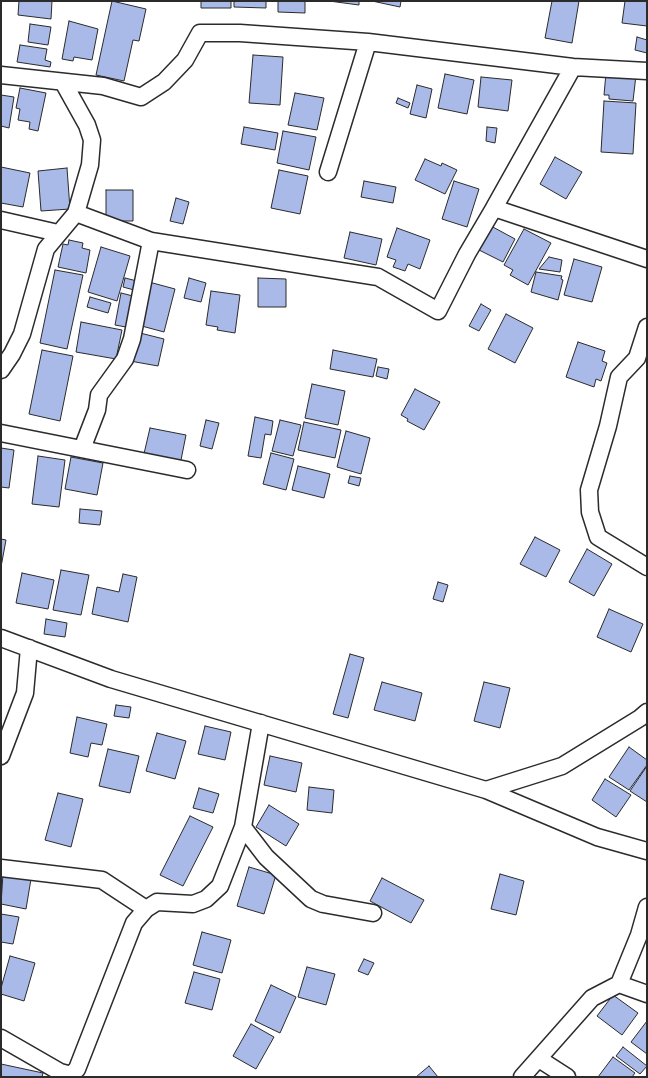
<!DOCTYPE html>
<style>
body{margin:0}
#map{position:relative;width:648px;height:1078px;overflow:hidden;background:#fff;font-family:"Shantell Sans",sans-serif}
canvas{display:block}
.frame{position:absolute;inset:0;border:2px solid #2b2b2b;pointer-events:none}
</style>
<div id="map">
<canvas width="648" height="1078"></canvas>
<div class="frame"></div>
</div>
<script>
const ctx = document.querySelector('canvas').getContext('2d');
ctx.lineJoin = 'round';
function paint(path, color) {
  ctx.fillStyle = color;
  ctx.fill(path, 'evenodd');
}
function toPath(rows) {
  const path = new Path2D();
  for (const r of rows) {
    path.moveTo(r[0], r[1]);
    for (let i = 2; i < r.length; i += 2) path.lineTo(r[i], r[i + 1]);
  }
  return path;
}
function strokePath(path, color, width, dash) {
  ctx.strokeStyle = color;
  ctx.lineWidth = width;
  ctx.lineCap = dash ? 'butt' : 'round';
  ctx.setLineDash(dash || []);
  ctx.stroke(path);
}
const building = toPath([
 [19,1,52,1,51,19,18,15,19,1],
 [112,1,146,9,139,41,133,40,124,81,96,75,112,1],
 [201,1,231,1,231,8,201,8,201,1],
 [234,1,266,1,266,8,234,7,234,1],
 [278,1,305,1,305,13,278,12,278,1],
 [329,1,359,1,359,5,329,1],
 [372,1,401,1,400,7,372,1],
 [552,1,579,1,572,43,545,38,552,1],
 [625,1,647,1,647,26,622,23,625,1],
 [69,21,98,29,92,60,74,57,73,61,62,59,69,21],
 [30,24,51,27,48,45,28,42,30,24],
 [637,37,647,40,647,53,635,50,637,37],
 [20,45,47,49,45,60,51,62,50,67,17,62,20,45],
 [253,55,283,57,280,105,249,103,253,55],
 [606,73,636,75,633,101,609,99,609,95,604,95,606,73],
 [445,74,474,80,467,114,438,108,445,74],
 [481,77,512,80,508,111,478,107,481,77],
 [417,85,432,89,426,118,410,114,417,85],
 [20,88,46,93,38,131,29,129,30,122,18,120,20,109,16,108,20,88],
 [295,93,324,98,317,130,288,125,295,93],
 [1,95,14,97,9,128,1,126,1,95],
 [398,98,410,103,408,108,396,103,398,98],
 [604,101,636,103,633,154,601,152,604,101],
 [244,127,278,133,275,150,241,144,244,127],
 [487,127,497,128,495,143,486,141,487,127],
 [283,131,316,137,309,170,277,163,283,131],
 [555,157,582,172,566,199,540,184,555,157],
 [425,159,441,166,442,163,457,170,445,194,415,180,425,159],
 [1,167,30,173,23,207,1,203,1,167],
 [67,168,70,209,41,211,38,171,67,168],
 [279,170,308,176,300,214,271,208,279,170],
 [364,181,396,187,393,203,361,197,364,181],
 [454,181,479,189,467,227,442,219,454,181],
 [106,190,133,190,133,221,106,221,106,190],
 [176,198,189,202,183,224,170,221,176,198],
 [491,226,515,239,503,262,479,250,491,226],
 [397,228,430,240,420,269,408,264,405,271,393,267,396,260,387,257,397,228],
 [524,229,551,243,528,285,510,275,513,270,504,265,524,229],
 [350,232,382,239,376,265,344,258,350,232],
 [69,240,83,243,82,248,90,250,86,273,58,267,63,244,68,245,69,240],
 [101,247,130,256,117,301,88,292,101,247],
 [549,257,562,260,560,272,539,269,549,257],
 [574,259,602,267,592,302,564,295,574,259],
 [55,270,83,275,67,349,40,343,55,270],
 [536,272,562,276,561,279,563,280,558,300,531,292,536,272],
 [125,278,137,281,134,290,123,287,125,278],
 [189,278,206,283,201,302,184,298,189,278],
 [258,278,286,279,286,307,258,307,258,278],
 [149,282,175,289,164,332,138,325,149,282],
 [211,291,240,295,235,333,217,330,218,327,206,325,211,291],
 [121,293,133,296,126,327,115,325,121,293],
 [90,297,111,303,108,313,87,307,90,297],
 [481,304,491,310,479,331,469,326,481,304],
 [506,314,533,328,515,363,488,349,506,314],
 [81,322,122,330,116,359,76,352,81,322],
 [136,332,164,339,158,366,130,361,136,332],
 [578,342,605,351,602,361,607,363,601,381,596,379,594,387,566,377,578,342],
 [42,350,73,356,60,421,29,414,42,350],
 [333,350,377,359,373,377,330,369,333,350],
 [378,367,389,369,387,379,376,376,378,367],
 [312,384,345,391,338,425,305,418,312,384],
 [415,389,440,402,424,430,407,421,408,419,401,415,415,389],
 [255,417,273,421,271,435,265,434,261,458,248,456,255,417],
 [206,420,219,423,212,449,200,446,206,420],
 [280,420,301,425,293,456,272,451,280,420],
 [304,422,341,430,335,458,298,450,304,422],
 [150,428,186,435,180,465,143,458,150,428],
 [346,431,370,438,361,474,337,467,346,431],
 [1,448,14,450,9,488,1,487,1,448],
 [271,453,294,459,286,490,263,484,271,453],
 [38,456,65,460,59,507,32,504,38,456],
 [71,457,103,463,97,495,65,489,71,457],
 [298,466,330,474,324,498,292,490,298,466],
 [350,476,361,478,359,486,348,483,350,476],
 [80,509,102,511,100,525,79,523,80,509],
 [535,537,560,550,546,577,520,564,535,537],
 [1,539,6,540,1,567,1,539],
 [587,549,612,564,594,596,569,582,587,549],
 [61,570,89,575,81,615,53,610,61,570],
 [22,573,54,580,48,609,16,603,22,573],
 [123,574,137,577,128,622,92,614,97,587,119,592,123,574],
 [438,582,448,585,443,602,433,599,438,582],
 [609,609,643,624,631,652,597,637,609,609],
 [46,619,67,623,65,637,44,634,46,619],
 [350,654,364,658,348,718,333,714,350,654],
 [382,682,422,693,415,721,374,710,382,682],
 [484,682,510,688,500,728,474,721,484,682],
 [116,705,131,707,129,718,114,716,116,705],
 [77,717,107,724,102,745,91,743,88,757,70,753,77,717],
 [205,726,231,732,225,760,198,754,205,726],
 [157,733,186,741,175,779,146,771,157,733],
 [629,747,647,760,647,765,629,790,609,777,629,747],
 [108,749,139,756,130,793,99,786,108,749],
 [270,756,302,763,296,792,264,785,270,756],
 [647,766,647,802,630,791,647,766],
 [605,779,631,795,616,817,592,800,605,779],
 [309,787,334,790,332,813,307,810,309,787],
 [199,788,219,794,213,813,193,808,199,788],
 [58,793,83,799,71,847,45,840,58,793],
 [269,805,299,824,286,846,256,827,269,805],
 [190,816,213,827,183,886,160,875,190,816],
 [249,867,276,875,264,914,237,906,249,867],
 [3,874,31,879,26,909,1,904,3,874],
 [500,874,524,881,516,915,491,909,500,874],
 [382,878,424,900,411,923,370,901,382,878],
 [1,914,19,917,13,944,1,942,1,914],
 [202,932,231,940,222,973,193,965,202,932],
 [10,956,35,963,24,1001,1,994,1,988,10,956],
 [364,959,374,963,368,975,358,971,364,959],
 [307,967,335,974,326,1005,298,997,307,967],
 [194,972,220,979,212,1010,185,1003,194,972],
 [271,985,296,997,280,1033,255,1021,271,985],
 [613,995,638,1013,622,1035,597,1016,613,995],
 [647,1021,647,1054,631,1042,647,1021],
 [251,1024,274,1037,256,1069,233,1056,251,1024],
 [623,1047,647,1066,640,1074,616,1056,623,1047],
 [613,1057,635,1073,632,1077,598,1077,613,1057],
 [1,1064,43,1073,42,1077,1,1077,1,1064],
 [429,1066,438,1077,416,1077,429,1066]
]);
paint(building, '#a9bae9');
strokePath(building, '#2b2b2b', 1);
const street = toPath([
 [1,75,103,86,141,97,164,82,185,60,200,33,240,33,368,42,573,67,647,71],
 [328,172,368,42],
 [494,208,573,67],
 [76,213,151,241,132,339,125,359,99,395,97,410,82,449],
 [1,220,58,233],
 [151,241,378,277,438,311,467,254,494,208,647,259],
 [647,327,637,358,619,377,608,426,589,490,590,512,598,537,647,567],
 [1,370,12,354,22,334,46,249,76,213,90,165,92,140,87,125,63,82],
 [1,433,187,470],
 [1,638,111,679,486,790,597,837,647,851],
 [1,756,25,693,29,648],
 [486,790,562,766,640,718,647,712],
 [243,827,266,857,311,899,323,904,373,913],
 [1,868,102,880,146,909],
 [619,984,647,994],
 [1,1038,60,1072,71,1075,77,1069,134,923,146,909,157,902,193,904,206,899,220,886,243,827,261,723],
 [539,1059,567,1077],
 [522,1077,592,998,619,984,639,935,647,907]
]);
strokePath(street, '#2b2b2b', 19);
strokePath(street, '#fff', 16);
</script>
